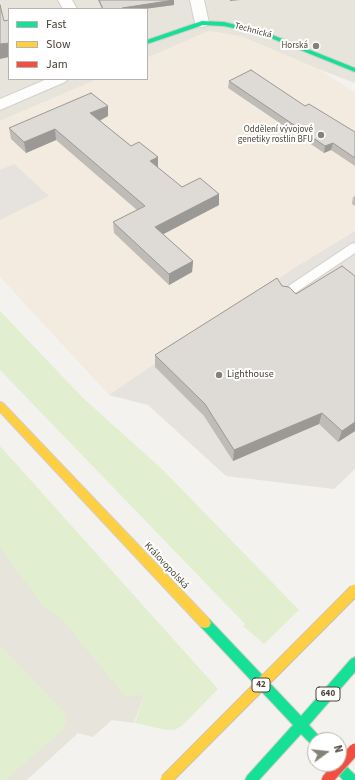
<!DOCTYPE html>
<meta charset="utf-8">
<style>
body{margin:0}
#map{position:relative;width:355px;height:780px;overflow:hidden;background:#f4f2ee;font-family:"Source Sans 3",sans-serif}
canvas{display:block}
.legend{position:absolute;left:8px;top:8px;width:140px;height:72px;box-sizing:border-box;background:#fff;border:1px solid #b7b4b0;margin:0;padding:5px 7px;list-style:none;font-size:12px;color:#4b4439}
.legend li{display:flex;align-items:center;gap:8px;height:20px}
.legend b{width:20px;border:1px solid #b7b4b0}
.north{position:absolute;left:307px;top:732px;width:40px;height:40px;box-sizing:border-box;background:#fff;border:1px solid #b7b4b0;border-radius:50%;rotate:75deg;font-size:11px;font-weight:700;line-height:16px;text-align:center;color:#4b4439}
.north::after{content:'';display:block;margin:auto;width:14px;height:18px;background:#868178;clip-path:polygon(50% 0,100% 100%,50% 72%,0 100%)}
</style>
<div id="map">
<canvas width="355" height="780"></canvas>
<ul class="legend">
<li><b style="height:5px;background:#16e098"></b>Fast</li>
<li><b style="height:5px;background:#ffcf43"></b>Slow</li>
<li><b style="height:5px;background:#f24e42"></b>Jam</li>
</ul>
<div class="north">N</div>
</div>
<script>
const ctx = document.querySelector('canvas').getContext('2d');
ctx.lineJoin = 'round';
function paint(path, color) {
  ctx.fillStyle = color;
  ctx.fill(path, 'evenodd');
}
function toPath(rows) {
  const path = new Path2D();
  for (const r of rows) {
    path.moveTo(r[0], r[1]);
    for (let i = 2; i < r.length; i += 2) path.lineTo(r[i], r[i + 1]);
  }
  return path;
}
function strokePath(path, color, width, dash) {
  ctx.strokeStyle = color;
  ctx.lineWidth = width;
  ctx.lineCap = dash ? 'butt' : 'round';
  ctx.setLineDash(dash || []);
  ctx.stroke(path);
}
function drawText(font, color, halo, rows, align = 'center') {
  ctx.font = font + ' "Source Sans 3",sans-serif';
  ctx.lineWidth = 4;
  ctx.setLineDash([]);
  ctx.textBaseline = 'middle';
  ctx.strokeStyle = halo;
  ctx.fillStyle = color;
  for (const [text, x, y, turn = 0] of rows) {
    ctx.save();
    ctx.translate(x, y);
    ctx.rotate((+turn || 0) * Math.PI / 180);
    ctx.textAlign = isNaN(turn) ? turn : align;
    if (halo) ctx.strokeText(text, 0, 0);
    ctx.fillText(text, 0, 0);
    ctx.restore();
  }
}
paint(toPath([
 [0,0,355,0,355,83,318,69,243,37,209,31,147,58,147,9,9,9,9,79,98,79,0,121],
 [0,507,144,695,134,723,112,720,93,737,78,733,27,780,0,780]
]), '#e7e4dc');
paint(toPath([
 [209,31,243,37,318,69,355,92,355,231,294,268,109,395,0,277,0,121,98,79,147,79,147,58]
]), '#f3ebdf');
paint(toPath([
 [355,231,355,469,334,489,226,476,148,405,109,395,294,268]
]), '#e6e2de');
paint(toPath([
 [0,311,83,398,163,470,299,610,264,644,243,626,245,624,0,370],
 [0,446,218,689,182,726,174,730,166,730,135,723,144,695,125,696,62,620,41,604,0,547],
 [0,646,65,712,66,717,66,723,63,730,5,780,0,780]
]), '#e1eecf');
paint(toPath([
 [14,164,49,196,0,220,0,170]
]), '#e6e3df');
const lane = toPath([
 [355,243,355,253,289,297,285,299,281,297,279,294,281,291,351,244,355,243]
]);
const street = toPath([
 [58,0,72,0,77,9,63,9,58,0],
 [190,0,204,0,209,23,207,26,202,27,197,26,195,23,190,0],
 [47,79,68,79,65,82,0,110,0,99,47,79]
]);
const fast = toPath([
 [202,21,224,22,265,32,355,68,355,72,261,34,224,26,203,25,147,44,147,40,202,21],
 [205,618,209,619,301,716,351,659,355,657,355,672,309,725,319,736,321,740,315,740,315,746,311,744,301,734,259,780,245,780,247,776,293,725,201,627,199,623,201,619,205,618],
 [339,759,355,775,355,780,343,780,332,768,330,764,339,764,339,759]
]);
const slow = toPath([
 [0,402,3,403,209,619,211,623,209,627,205,628,201,627,0,412,0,402]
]);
strokePath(lane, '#d2d0cb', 2);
strokePath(street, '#d2d0cb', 2);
strokePath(fast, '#d3cfc5', 2);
strokePath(slow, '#d3cfc5', 2);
paint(lane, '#fdfdfc');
paint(street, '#fdfdfc');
paint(fast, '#16e098');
paint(slow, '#ffcf43');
const slowBridge = toPath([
 [166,780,355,590]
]);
const jamBridge = toPath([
 [327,780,355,749]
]);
strokePath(slowBridge, '#ccbfa9', 13, []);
strokePath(jamBridge, '#ccbfa9', 13, []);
strokePath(slowBridge, '#ffcf43', 11);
strokePath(jamBridge, '#f24e42', 11);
paint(toPath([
 [98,0,173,0,174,5,144,9,102,9],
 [229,81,305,106,355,132,355,166,331,150,324,153,228,88],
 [108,116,100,121,131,146,158,157,158,168,182,187,219,194,219,205,163,234,193,261,192,272,169,285,114,233,113,222,137,210,56,140,26,153,11,139,9,128],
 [355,196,355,206,352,204,353,197],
 [282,286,355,431,338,442,319,424,233,461,204,416,155,367,155,355]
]), '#bfbcb8');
paint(toPath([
 [174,0,174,5,144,9,122,9,122,8],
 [230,0,240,0,230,1],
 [9,43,9,57,0,59,0,44],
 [108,106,108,116,92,124,90,113],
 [55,129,56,140,26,153,24,142],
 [333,143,331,150,324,153,325,146],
 [158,157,158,168,150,161],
 [219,194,219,205,156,238,155,227],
 [193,261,192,272,169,285,169,274],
 [322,413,319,424,233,461,234,450],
 [355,422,355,431,338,442,342,431]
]), '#9b9996');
const building = toPath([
 [99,0,174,0,122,8,123,9,103,9,99,0],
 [0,5,4,21,9,20,9,43,0,44,0,5],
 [251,70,305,106,309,104,355,132,355,158,333,143,325,146,229,81,251,70],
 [91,93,108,106,90,113,131,146,139,142,158,157,150,161,182,187,200,178,219,194,155,227,193,261,169,274,113,222,145,206,55,129,24,142,9,128,91,93],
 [342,266,355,276,355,422,342,431,322,413,234,450,205,404,155,355,277,278,282,286,289,287,296,294,342,266]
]);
paint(building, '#dedbd6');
strokePath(building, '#9b9996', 1);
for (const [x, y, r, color] of [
 [316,46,4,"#868178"],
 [321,135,4,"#868178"],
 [219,375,4,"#868178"]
]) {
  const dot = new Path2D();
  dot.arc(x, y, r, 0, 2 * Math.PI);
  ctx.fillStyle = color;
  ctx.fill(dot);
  strokePath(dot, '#fff', 1.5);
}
drawText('9px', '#4b4439', '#fff', [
 ["Technická",253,31,15]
]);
drawText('9px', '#4b4439', '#fff', [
 ["Horská",308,46],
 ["Oddělení vývojové",313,130],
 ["genetiky rostlin BFU",313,140]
], 'right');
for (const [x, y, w] of [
 [261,685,18],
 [328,694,24]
]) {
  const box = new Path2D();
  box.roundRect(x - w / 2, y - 7, w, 14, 3);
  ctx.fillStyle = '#fff';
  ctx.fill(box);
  strokePath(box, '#4b4439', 1);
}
drawText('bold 9px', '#4b4439', null, [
 ["42",261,685],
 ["640",328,694]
]);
drawText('10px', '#4b4439', '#fff', [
 ["Lighthouse",227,375]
], 'left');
drawText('10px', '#4b4439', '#fff', [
 ["Královopolská",166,566,47]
]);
</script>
